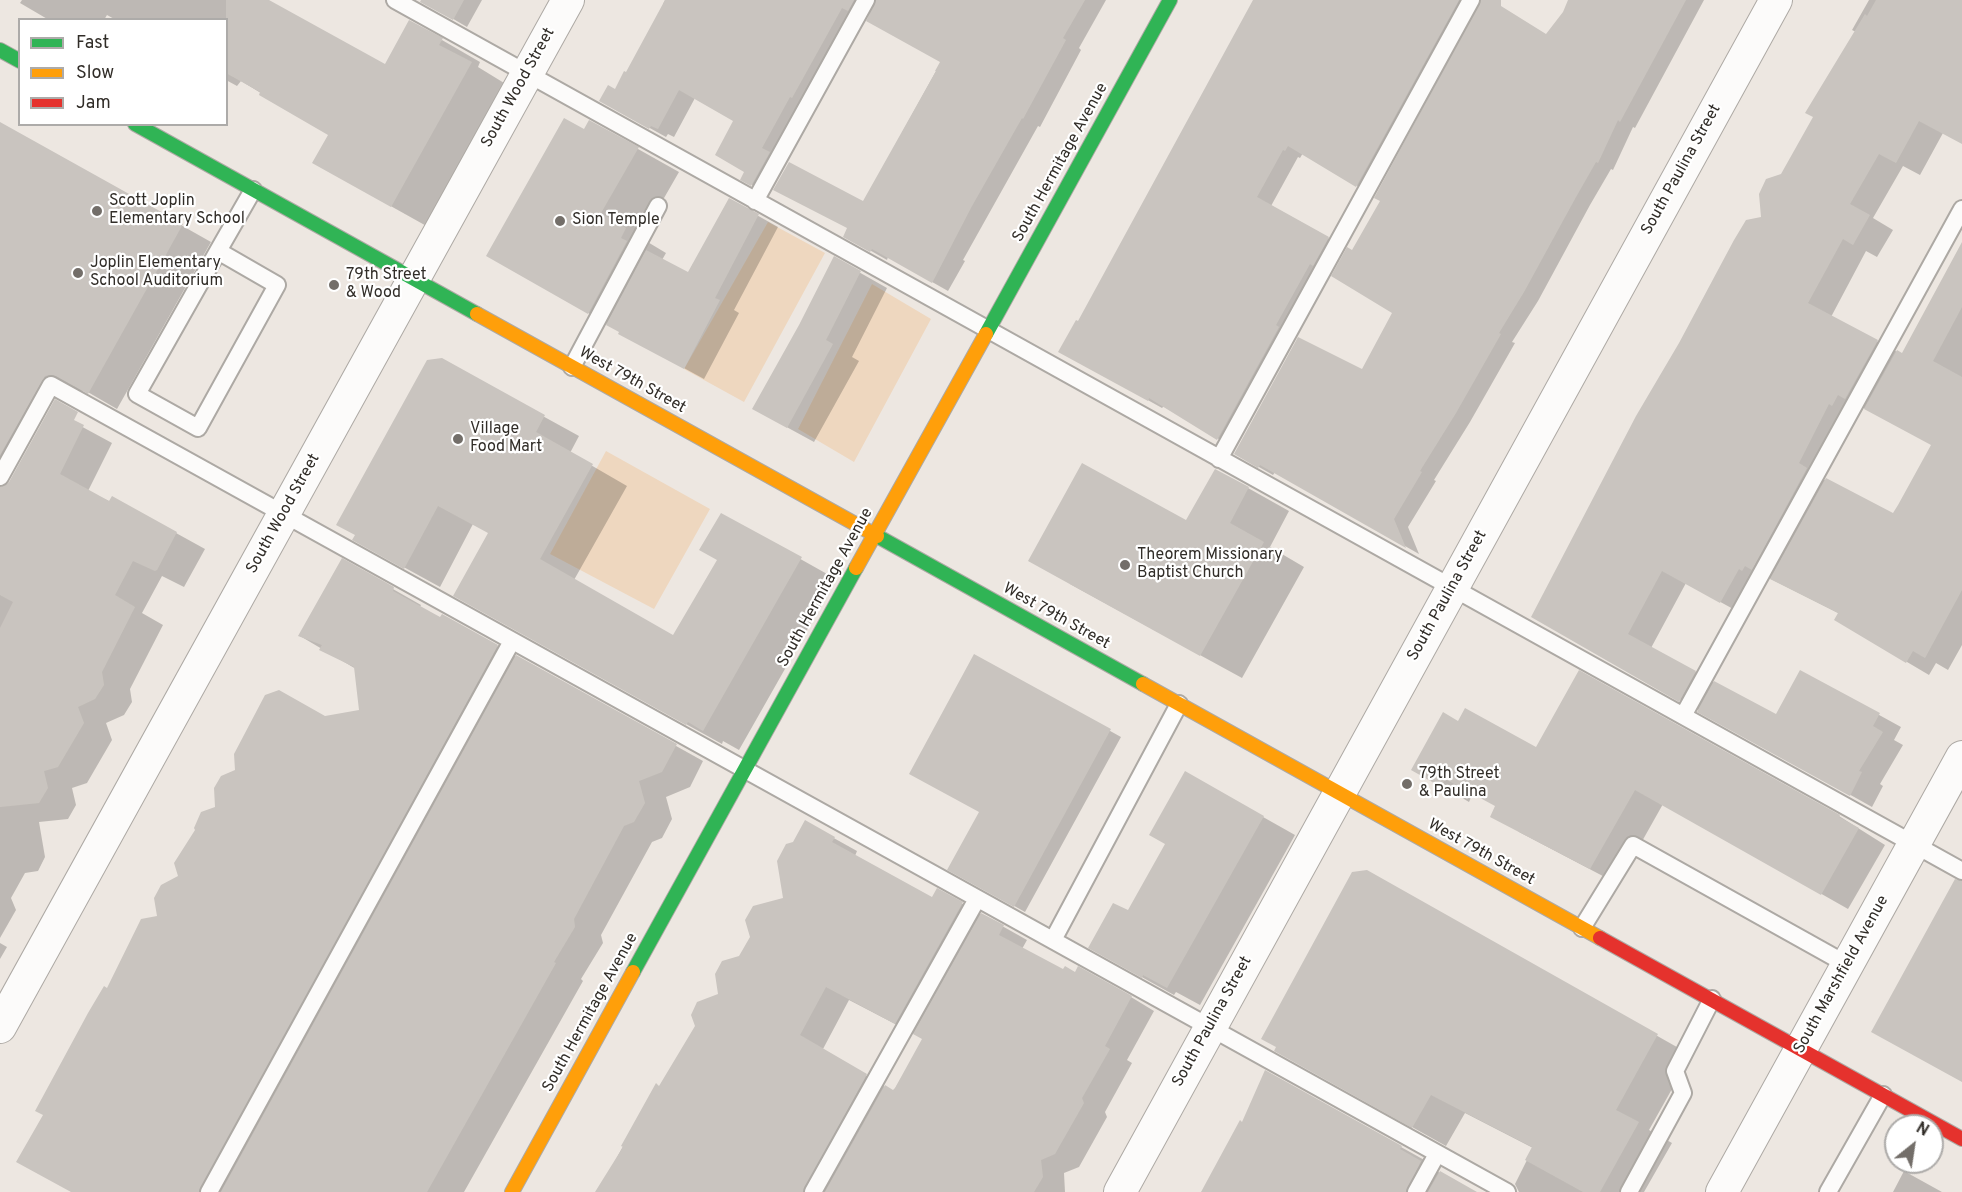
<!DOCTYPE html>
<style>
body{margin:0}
#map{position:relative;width:1962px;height:1192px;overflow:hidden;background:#ede7e1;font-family:Overpass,sans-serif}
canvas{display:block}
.legend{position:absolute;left:18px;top:18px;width:210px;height:108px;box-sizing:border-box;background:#fff;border:2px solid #adaba9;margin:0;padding:8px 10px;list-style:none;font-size:18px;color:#312d28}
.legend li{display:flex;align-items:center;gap:12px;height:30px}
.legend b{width:30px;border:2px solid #adaba9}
.north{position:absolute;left:1884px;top:1114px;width:60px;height:60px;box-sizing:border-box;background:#fff;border:2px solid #adaba9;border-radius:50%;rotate:30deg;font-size:16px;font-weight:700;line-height:24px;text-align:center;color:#312d28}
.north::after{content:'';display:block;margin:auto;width:21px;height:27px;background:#736e69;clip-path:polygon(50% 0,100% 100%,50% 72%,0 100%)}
</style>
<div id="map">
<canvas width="1962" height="1192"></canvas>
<ul class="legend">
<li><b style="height:8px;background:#30b455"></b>Fast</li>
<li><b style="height:8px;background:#ff9f0a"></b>Slow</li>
<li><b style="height:8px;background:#e5322d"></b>Jam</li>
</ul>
<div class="north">N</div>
</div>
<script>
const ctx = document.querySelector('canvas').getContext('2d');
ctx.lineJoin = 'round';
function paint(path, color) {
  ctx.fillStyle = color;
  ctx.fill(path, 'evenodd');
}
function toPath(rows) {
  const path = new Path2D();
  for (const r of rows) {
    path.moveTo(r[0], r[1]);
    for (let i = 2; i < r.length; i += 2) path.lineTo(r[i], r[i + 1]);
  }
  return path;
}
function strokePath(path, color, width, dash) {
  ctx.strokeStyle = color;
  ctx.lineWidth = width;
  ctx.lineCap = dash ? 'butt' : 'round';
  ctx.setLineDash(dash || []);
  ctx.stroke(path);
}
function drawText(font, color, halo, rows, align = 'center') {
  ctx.font = font + ' Overpass,sans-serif';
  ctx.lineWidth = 4.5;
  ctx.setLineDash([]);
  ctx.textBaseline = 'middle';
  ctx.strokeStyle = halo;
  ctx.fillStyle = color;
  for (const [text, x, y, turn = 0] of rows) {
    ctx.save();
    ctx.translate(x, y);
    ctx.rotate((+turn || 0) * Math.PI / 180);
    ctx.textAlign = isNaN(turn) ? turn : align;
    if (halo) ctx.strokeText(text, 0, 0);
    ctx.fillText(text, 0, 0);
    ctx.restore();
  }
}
paint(toPath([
 [768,222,825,253,744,402,684,369],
 [872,284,931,319,854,462,798,429],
 [606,451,710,509,654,609,550,554]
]), '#eed7bf');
paint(toPath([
 [22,0,266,0,386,66,442,40,480,62,478,67,509,86,430,228,353,185,330,135,241,81,237,86,226,80,226,20,116,20,107,15,104,20,49,20,20,3],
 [421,0,482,0,467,27],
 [665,0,1106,0,1079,48,1081,50,1040,127,1038,126,963,260,965,261,948,291,888,257,887,260,845,236,941,62,874,3,768,194,742,179,746,171,735,120,695,98,674,137,668,134,666,137,601,101,615,91,627,74,664,7,663,4],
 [1255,0,1480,0,1476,3,1371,194,1303,153,1300,158,1298,157,1271,206,1342,246,1232,447,1164,406,1162,408,1074,359,1079,323],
 [1483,0,1490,0,1547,36,1564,13,1570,0,1704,0,1635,128,1633,127,1613,170,1611,169,1590,205,1538,301,1512,342,1515,343,1470,422,1434,480,1436,481,1408,527,1419,554,1275,472,1273,475,1236,454,1363,371,1394,313,1353,252,1382,201],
 [1869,0,1962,0,1962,143,1943,133,1920,175,1903,166,1873,218,1893,230,1877,257,1866,251,1831,317,1903,355,1962,246,1962,645,1948,670,1936,663,1929,675,1836,620,1840,614,1769,578,1766,583,1763,581,1744,615,1686,583,1651,648,1776,716,1801,672,1901,727,1894,740,1903,745,1880,784,1883,786,1872,807,1533,617,1762,218,1782,176,1814,117,1856,32,1852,30],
 [1862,407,1933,445,1893,515,1821,478],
 [0,123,211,242,117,409,86,391,50,389,0,478],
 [585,131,638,149,679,172,641,238,666,253,662,260,688,273,730,200,778,227,734,310,739,313,704,379,640,344,621,332,488,255],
 [834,258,887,288,852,357,859,361,814,442,781,424,800,326],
 [441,360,579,436,570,453,627,486,574,580,673,637,719,559,722,515,836,579,739,750,723,741,722,744,489,615,490,533,473,524,440,587,389,559],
 [53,411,112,443,88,491,176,533,205,549,184,587,162,576,142,613,163,625,130,689,132,702,124,715,106,723,112,740,87,783,72,788,76,805,68,819,39,822,45,857,38,871,25,873,11,898,16,910,0,938,0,524],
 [1248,488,1289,511,1270,547,1304,567,1242,678,1070,584],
 [342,560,421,605,420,607,441,619,443,616,703,761,690,787,666,797,672,819,662,838,652,842,601,935,603,943,581,979,583,981,464,1192,73,1192,45,1114,107,990,159,917,236,771,325,718,361,712,356,669,300,636],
 [975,656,1121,737,1025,912,949,869,980,812],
 [1459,723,1537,749,1839,816,1885,845,1848,909,1663,804,1618,884,1519,832,1497,806,1473,793,1469,802,1413,769],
 [1185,773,1295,835,1200,1005,1176,992,1174,995,1122,966,1129,912,1167,844],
 [805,822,857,851,855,856,933,900,938,890,1027,940,1022,949,1064,971,1131,997,1154,1011,1127,1060,1132,1063,1105,1112,1107,1117,1079,1167,1064,1173,1065,1192,598,1192,656,1086,660,1088,720,995,740,957,784,900,794,843],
 [849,1000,924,1039,893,1092,823,1049],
 [1367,872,1691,1055,1649,1130,1672,1143,1644,1192,1519,1192,1515,1184,1533,1148,1465,1113,1446,1146,1310,1070],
 [0,943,7,947,0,959],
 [1266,1072,1401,1147,1435,1166,1433,1169,1474,1192,1214,1192],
 [1904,1171,1942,1192,1893,1192]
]), '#0003');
paint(toPath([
 [226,0,269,0,385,64,409,20,443,38,439,45,472,62,391,207,312,163,328,135,259,95,260,92,226,73],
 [421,0,464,0,453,20,420,2],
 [665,0,854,0,848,11,842,8,792,98,790,97,762,148,770,152,751,186,740,180,744,172,715,155,733,121,679,90,658,129,651,126,649,129,599,101,608,85,615,89,624,71,626,72],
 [876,0,1085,0,1063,38,1066,40,1023,119,1022,118,972,206,932,283,872,249,870,252,843,237,847,228,773,190,789,162,863,201,936,71,935,71,940,62,866,21],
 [1253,0,1459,0,1356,187,1288,146,1285,151,1283,150,1257,197,1329,237,1313,266,1310,264,1276,325,1279,327,1217,440,1149,398,1148,401,1058,352,1076,320,1078,321],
 [1481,0,1501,0,1501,6,1546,34,1563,12,1568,0,1686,0,1620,122,1618,120,1598,163,1596,162,1576,197,1524,292,1499,333,1501,334,1456,413,1420,471,1422,472,1394,519,1406,548,1260,465,1258,468,1234,454,1298,337,1362,369,1392,313,1331,276,1347,247,1352,250,1380,201,1374,198],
 [1876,0,1962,0,1962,144,1919,121,1896,163,1879,154,1850,204,1870,215,1853,245,1843,239,1808,303,1878,340,1845,399,1838,395,1832,406,1829,404,1799,463,1807,468,1752,570,1745,566,1742,571,1739,569,1720,603,1662,571,1628,634,1696,671,1679,702,1531,617,1636,416,1679,343,1734,240,1746,220,1761,217,1759,194,1766,179,1781,174,1813,117,1805,113,1865,14,1867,16],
 [564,118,584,129,589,120,639,147,601,213,626,228,621,238,627,241,588,314,486,256],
 [0,122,183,224,88,394,56,376,50,375,45,376,0,455],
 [729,198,759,214,715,298,720,300,684,369,618,334,619,332,606,325,646,250,688,272],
 [1962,242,1962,307,1933,361,1962,377,1962,590,1925,658,1913,651,1906,663,1834,620,1838,613,1770,579,1826,478,1893,513,1898,505,1931,445,1864,409,1897,350,1902,353],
 [834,256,861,271,826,340,833,344,787,428,752,409,799,325],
 [442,358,545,415,536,432,593,464,540,559,673,635,717,560,699,550,721,513,802,557,703,731,688,722,686,725,453,596,488,533,438,506,404,569,352,540,355,535,336,525,427,360],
 [55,399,78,412,74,420,84,425,60,474,109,501,112,496,177,532,157,570,155,571,133,561,115,595,135,607,102,672,104,685,95,699,78,707,84,723,58,767,44,771,48,788,39,803,0,807,0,628,13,602,0,595,0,487,9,482],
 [1082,463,1186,520,1215,469,1249,487,1230,523,1264,542,1200,656,1028,561],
 [342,558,394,587,393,591,440,617,442,614,498,645,199,1192,71,1192,16,1162,43,1115,35,1111,88,1013,104,986,107,988,141,919,157,916,154,898,161,885,178,876,174,863,195,830,194,828,201,812,215,807,214,788,221,776,235,770,234,754,265,695,279,690,325,716,359,710,354,667,319,650,322,645,298,636],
 [974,654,1111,729,1014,907,947,870,979,812,909,774],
 [516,655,677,744,662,772,639,781,645,803,634,822,624,826,574,919,575,927,554,962,556,963,427,1192,221,1192],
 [1579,670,1840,815,1839,817,1859,828,1821,895,1635,790,1590,869,1490,817,1495,806,1445,779,1441,787,1411,770,1443,712,1458,721,1465,708,1536,747],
 [1800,670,1880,713,1873,726,1883,732,1859,771,1862,772,1850,796,1697,712,1714,681,1776,714],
 [1185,771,1264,816,1167,988,1143,975,1142,978,1088,948,1113,903,1128,910,1165,844,1149,835],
 [805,820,835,837,832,842,932,897,937,888,963,902,895,1024,826,987,800,1035,867,1074,803,1192,595,1192,623,1147,621,1146,656,1083,659,1086,695,1026,691,1015,697,1002,718,994,715,974,722,961,739,956,750,937,745,920,753,906,783,898,777,861,786,844,793,842],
 [1367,870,1658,1034,1616,1110,1639,1122,1600,1192,1583,1192,1525,1160,1532,1147,1431,1095,1412,1128,1274,1051,1276,1047,1261,1039,1352,872],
 [1955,879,1962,881,1962,1082,1871,1032],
 [981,913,1004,925,999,935,1063,969,1065,966,1075,972,1078,966,1132,996,1105,1046,1110,1049,1082,1098,1084,1103,1055,1154,1041,1160,1043,1177,1034,1192,825,1192,885,1085,893,1090,895,1088,922,1039,913,1034],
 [1265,1070,1402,1146,1400,1149,1421,1161,1406,1192,1201,1192,1240,1120,1242,1122],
 [1440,1171,1477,1192,1428,1192]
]), '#c9c4bf');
const lane = toPath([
 [395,0,1962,871],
 [755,201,866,0],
 [218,251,277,285,198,428,137,394,218,251,253,190],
 [572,367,658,206],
 [1219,459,1471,0],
 [0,477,51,385,1507,1192],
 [1683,716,1962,209],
 [1582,928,1633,845,1848,965],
 [1053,940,1179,704],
 [209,1192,512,641],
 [813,1192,977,899],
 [1416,1192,1437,1154],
 [1629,1192,1683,1093,1675,1071,1712,999],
 [1828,1192,1883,1095]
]);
const street = toPath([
 [0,1027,568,0],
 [1120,1192,1776,0],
 [1722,1192,1962,757]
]);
const fast = toPath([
 [0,50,20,61],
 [135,124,477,314],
 [986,334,1170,0],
 [877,536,1143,684],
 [633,972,856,568]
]);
const slow = toPath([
 [477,314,877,536],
 [856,568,986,334],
 [1143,684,1600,938],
 [512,1192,633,972]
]);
const jam = toPath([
 [1600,938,1962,1139]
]);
strokePath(lane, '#ada9a4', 20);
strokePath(street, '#ada9a4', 34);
strokePath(fast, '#ada9a4', 16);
strokePath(slow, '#ada9a4', 16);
strokePath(jam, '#ada9a4', 16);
strokePath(lane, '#fcfbfa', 16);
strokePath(street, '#fcfbfa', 32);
strokePath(fast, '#30b455', 14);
strokePath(slow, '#ff9f0a', 14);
strokePath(jam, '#e5322d', 14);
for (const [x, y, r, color] of [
 [97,211,6,"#736e69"],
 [560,221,6,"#736e69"],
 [78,273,6,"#736e69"],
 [334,285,6,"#736e69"],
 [458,439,6,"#736e69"],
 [1125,565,6,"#736e69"],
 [1407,784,6,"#736e69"]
]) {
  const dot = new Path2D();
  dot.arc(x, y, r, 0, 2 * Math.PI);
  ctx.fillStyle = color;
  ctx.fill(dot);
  strokePath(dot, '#fff', 2);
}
drawText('16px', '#312d28', '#fff', [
 ["South Wood Street",519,88,-61],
 ["South Hermitage Avenue",1061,163,-61],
 ["South Paulina Street",1682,170,-61],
 ["West 79th Street",632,381,29],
 ["South Wood Street",284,514,-61],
 ["South Hermitage Avenue",826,588,-61],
 ["South Paulina Street",1448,596,-61],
 ["West 79th Street",1056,617,29],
 ["West 79th Street",1481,853,29],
 ["South Marshfield Avenue",1842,975,-61],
 ["South Hermitage Avenue",591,1013,-61],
 ["South Paulina Street",1213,1022,-61]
]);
drawText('16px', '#312d28', '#fff', [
 ["Scott Joplin",109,202],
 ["Elementary School",109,220],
 ["Sion Temple",572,221],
 ["Joplin Elementary",90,264],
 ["School Auditorium",90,282],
 ["79th Street",346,276],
 ["& Wood",346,294],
 ["Village",470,430],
 ["Food Mart",470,448],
 ["Theorem Missionary",1137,556],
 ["Baptist Church",1137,574],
 ["79th Street",1419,775],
 ["& Paulina",1419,793]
], 'left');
</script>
